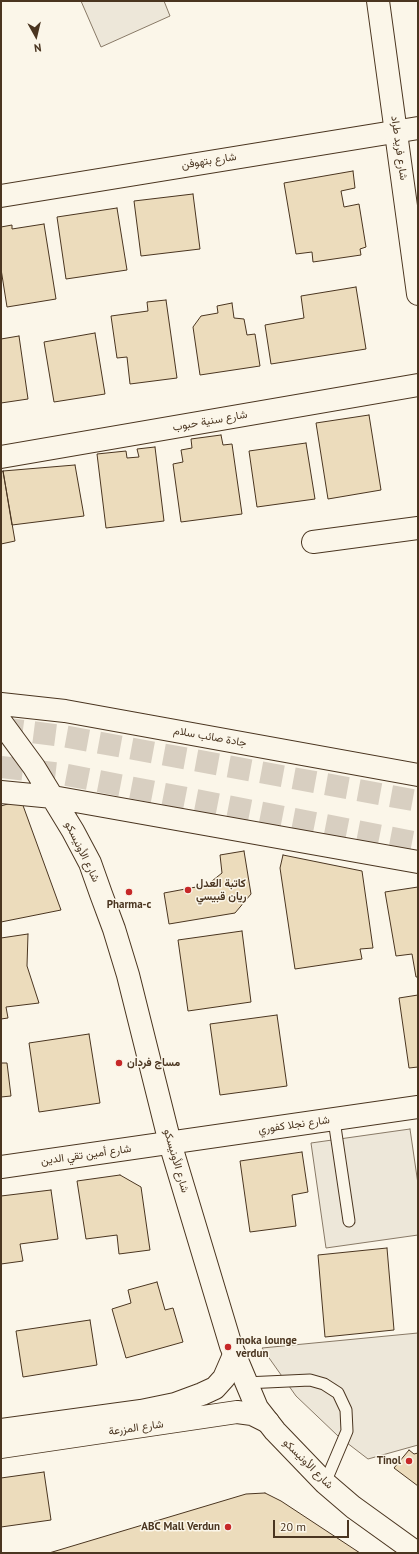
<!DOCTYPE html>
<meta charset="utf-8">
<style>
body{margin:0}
#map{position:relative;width:419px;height:1554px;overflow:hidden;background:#fbf6e9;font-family:"PT Sans",sans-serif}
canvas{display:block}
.frame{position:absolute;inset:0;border:2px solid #4a3520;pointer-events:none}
.north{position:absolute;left:16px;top:16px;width:40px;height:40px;-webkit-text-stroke:3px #fbf6e9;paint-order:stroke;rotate:172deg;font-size:11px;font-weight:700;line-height:16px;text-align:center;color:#4a3520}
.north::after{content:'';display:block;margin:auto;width:14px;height:18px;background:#4a3520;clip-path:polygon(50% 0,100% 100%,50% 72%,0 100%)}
.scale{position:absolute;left:273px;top:1520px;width:76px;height:18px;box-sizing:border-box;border:2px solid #4a3520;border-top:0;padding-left:5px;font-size:12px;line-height:14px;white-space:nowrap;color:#4a3520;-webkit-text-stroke:3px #fbf6e9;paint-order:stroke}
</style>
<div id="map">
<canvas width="419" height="1554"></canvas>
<div class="frame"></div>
<div class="north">N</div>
<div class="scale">20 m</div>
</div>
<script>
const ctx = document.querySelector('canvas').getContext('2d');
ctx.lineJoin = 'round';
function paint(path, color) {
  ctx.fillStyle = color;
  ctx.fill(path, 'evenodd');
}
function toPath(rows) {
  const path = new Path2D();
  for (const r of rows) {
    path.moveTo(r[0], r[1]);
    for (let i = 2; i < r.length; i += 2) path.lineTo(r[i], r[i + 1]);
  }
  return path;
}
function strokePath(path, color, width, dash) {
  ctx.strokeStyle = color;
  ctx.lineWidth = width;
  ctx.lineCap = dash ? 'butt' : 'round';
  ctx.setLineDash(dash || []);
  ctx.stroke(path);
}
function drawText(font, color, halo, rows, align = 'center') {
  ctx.font = font + ' "PT Sans",Vazirmatn,sans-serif';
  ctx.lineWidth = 3;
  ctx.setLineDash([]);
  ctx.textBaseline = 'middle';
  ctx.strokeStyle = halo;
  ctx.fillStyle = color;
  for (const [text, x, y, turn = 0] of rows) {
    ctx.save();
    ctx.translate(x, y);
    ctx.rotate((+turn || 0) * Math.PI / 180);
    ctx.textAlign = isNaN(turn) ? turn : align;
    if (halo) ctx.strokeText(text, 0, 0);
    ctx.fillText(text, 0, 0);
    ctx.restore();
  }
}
const parking = toPath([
 [81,1,164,1,170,16,101,47,81,1],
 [410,1129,418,1184,418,1235,326,1248,311,1143,410,1129],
 [418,1333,418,1445,368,1459,338,1436,296,1396,262,1348,418,1333]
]);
paint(parking, '#ede7d9');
strokePath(parking, '#887966', 1);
const building = toPath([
 [353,171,355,188,341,191,344,207,359,204,366,247,360,249,361,255,313,262,312,252,296,254,284,183,353,171],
 [193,194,200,249,141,256,134,201,193,194],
 [117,208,127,270,66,279,57,217,117,208],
 [44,224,56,299,7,307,1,269,1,227,12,225,12,229,44,224],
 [356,287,366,349,271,364,265,325,304,318,301,296,356,287],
 [166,300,177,378,130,384,127,357,117,358,111,316,148,311,147,302,166,300],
 [232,303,234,318,244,319,247,335,255,334,260,366,200,375,193,327,201,316,218,313,217,306,232,303],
 [95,333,105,394,54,402,44,342,95,333],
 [19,336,28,399,1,403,1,339,19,336],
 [369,415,381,490,328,499,316,423,369,415],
 [221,435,223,445,232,444,242,514,181,522,173,464,183,462,181,450,192,448,191,439,221,435],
 [306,443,315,499,257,507,249,451,306,443],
 [155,447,164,521,106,528,97,454,126,451,127,458,139,457,137,449,155,447],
 [75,465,84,516,12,525,3,471,75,465],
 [3,471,15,541,1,544,1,472,3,471],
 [21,800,61,910,1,922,1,806,21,800],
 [244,851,251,894,235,913,169,924,164,893,207,885,222,873,220,855,244,851],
 [283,855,362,871,373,948,360,949,362,959,295,969,280,868,283,855],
 [418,887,418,977,416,977,412,954,396,956,385,892,418,887],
 [242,931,251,1002,188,1011,178,940,242,931],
 [28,934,27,966,39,1003,6,1007,8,1018,1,1019,1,938,28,934],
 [418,995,418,1067,409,1068,399,998,418,995],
 [277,1015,287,1086,220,1095,210,1024,277,1015],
 [89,1034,100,1103,39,1112,29,1043,89,1034],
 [1,1063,7,1063,11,1096,1,1097,1,1063],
 [302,1152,308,1192,292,1195,296,1226,250,1232,240,1161,302,1152],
 [120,1175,141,1187,150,1250,119,1254,117,1235,86,1239,77,1181,120,1175],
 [51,1190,58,1239,20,1244,23,1261,1,1264,1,1196,51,1190],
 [387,1248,394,1330,325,1337,318,1255,387,1248],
 [157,1282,165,1310,173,1308,183,1342,126,1358,112,1309,131,1303,128,1290,157,1282],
 [90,1320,97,1365,23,1377,16,1331,90,1320],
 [409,1450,414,1454,418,1453,418,1486,394,1468,409,1450],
 [44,1472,51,1520,1,1527,1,1478,44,1472],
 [265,1493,281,1501,360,1553,49,1553,246,1494,265,1493]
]);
paint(building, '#ecdcbc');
strokePath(building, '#4a3520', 1);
strokePath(toPath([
 [1,728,63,736,418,801],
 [1,767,62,774,418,843]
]), '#d8cfc1', 22, [22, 11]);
const lane = toPath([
 [334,1120,349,1221],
 [245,1383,310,1380,324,1384,338,1393,346,1410,347,1431,325,1483]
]);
const street = toPath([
 [1,196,418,128],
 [1,457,418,385],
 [313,542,418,528],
 [1,1167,418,1107],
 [1,1430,141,1411,175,1404,202,1394,215,1388,224,1378,234,1355],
 [1,1447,237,1412,252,1414,268,1422]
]);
const secondary = toPath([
 [378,1,418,294],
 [1,704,65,711,418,775],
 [1,722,34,767,73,831,90,863,101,894,114,929,128,975,170,1143,231,1346,257,1408,275,1431,325,1483,353,1507,417,1553],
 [1,792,53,797,418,862]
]);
strokePath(lane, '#4a3520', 13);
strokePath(street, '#4a3520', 24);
strokePath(secondary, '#4a3520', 24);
strokePath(lane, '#fbf6e9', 11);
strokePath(street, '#fbf6e9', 22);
strokePath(secondary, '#fbf6e9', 22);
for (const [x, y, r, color] of [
 [188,890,4,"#c62828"],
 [129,892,4,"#c62828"],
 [119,1063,4,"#c62828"],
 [228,1347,4,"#c62828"],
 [409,1461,4,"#c62828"],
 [228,1527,4,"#c62828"]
]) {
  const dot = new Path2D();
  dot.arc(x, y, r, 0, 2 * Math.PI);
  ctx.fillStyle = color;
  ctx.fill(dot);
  strokePath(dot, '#fbf6e9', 1.5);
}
drawText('11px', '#4a3520', '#fbf6e9', [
 ["شارع فريد طراد",399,148,82],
 ["شارع بتهوفن",209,161,-9],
 ["شارع سنية حبوب",210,421,-10],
 ["جادة صائب سلام",210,737,10],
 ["شارع الأونيسكو",82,852,64],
 ["شارع نجلا كفوري",294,1125,-8],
 ["شارع أمين تقي الدين",86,1155,-8],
 ["شارع الأونيسكو",176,1161,74],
 ["شارع المزرعة",136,1428,-8],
 ["شارع الأونيسكو",308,1464,45]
]);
drawText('bold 11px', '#4a3520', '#fbf6e9', [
 ["كاتبة العدل",196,884],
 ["ريان قبيسي",196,897],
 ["Pharma-c",129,905,"center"],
 ["مساج فردان",127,1063],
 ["moka lounge",236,1341],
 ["verdun",236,1354],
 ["Tinol",401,1461,"right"],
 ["ABC Mall Verdun",220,1527,"right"]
], 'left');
</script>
